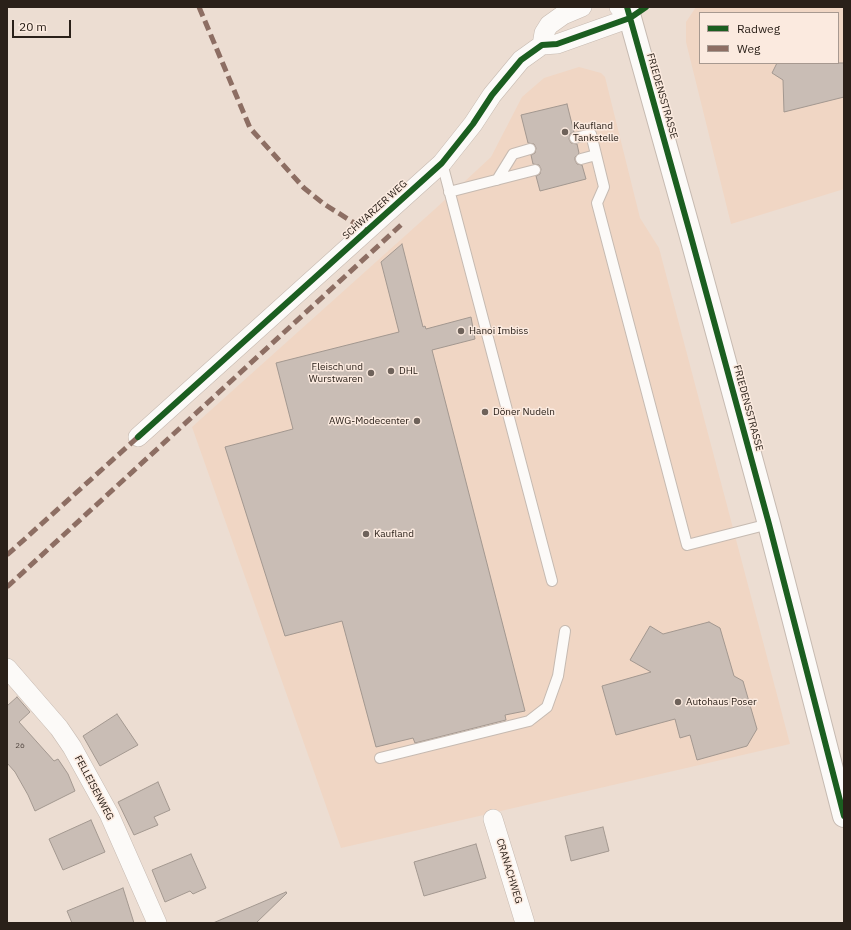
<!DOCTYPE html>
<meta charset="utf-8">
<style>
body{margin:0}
#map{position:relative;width:851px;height:930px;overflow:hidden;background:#ecddd2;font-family:"IBM Plex Sans",sans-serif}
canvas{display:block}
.frame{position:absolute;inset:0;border:8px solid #2a2019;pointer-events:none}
.legend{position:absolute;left:699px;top:12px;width:140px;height:52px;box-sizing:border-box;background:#fbeadf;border:1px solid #a79990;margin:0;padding:5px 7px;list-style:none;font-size:12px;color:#2a2019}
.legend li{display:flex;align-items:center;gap:8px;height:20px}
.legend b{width:20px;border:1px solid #a79990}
.scale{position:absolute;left:12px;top:20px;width:59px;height:18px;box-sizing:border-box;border:2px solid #2a2019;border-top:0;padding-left:5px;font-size:12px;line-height:14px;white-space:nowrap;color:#2a2019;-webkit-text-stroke:3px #fbeadf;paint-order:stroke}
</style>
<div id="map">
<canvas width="851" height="930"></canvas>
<div class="frame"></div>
<ul class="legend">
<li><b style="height:5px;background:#1b5e20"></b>Radweg</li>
<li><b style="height:5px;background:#8d6e63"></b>Weg</li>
</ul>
<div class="scale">20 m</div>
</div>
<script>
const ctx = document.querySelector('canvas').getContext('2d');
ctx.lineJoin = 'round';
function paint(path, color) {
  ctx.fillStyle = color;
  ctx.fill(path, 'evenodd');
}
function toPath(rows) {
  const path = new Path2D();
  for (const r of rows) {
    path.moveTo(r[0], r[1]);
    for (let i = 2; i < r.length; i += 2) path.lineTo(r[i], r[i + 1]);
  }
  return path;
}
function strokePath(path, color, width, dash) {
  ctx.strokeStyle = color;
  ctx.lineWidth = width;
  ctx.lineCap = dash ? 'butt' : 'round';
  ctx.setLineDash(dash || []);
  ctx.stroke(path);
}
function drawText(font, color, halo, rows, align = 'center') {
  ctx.font = font + ' "IBM Plex Sans",sans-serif';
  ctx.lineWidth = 3;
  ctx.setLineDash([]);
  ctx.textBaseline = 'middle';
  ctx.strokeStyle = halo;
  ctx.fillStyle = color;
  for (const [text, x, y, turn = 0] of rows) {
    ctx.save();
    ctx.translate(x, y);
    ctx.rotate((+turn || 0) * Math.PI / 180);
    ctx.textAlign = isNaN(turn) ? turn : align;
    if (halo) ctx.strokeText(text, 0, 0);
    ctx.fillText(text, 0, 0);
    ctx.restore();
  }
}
paint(toPath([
 [696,7,844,7,844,189,731,224,686,42,686,22],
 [700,13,838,13,838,63,700,63],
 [579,67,601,73,605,77,640,218,659,248,790,744,341,848,192,427,435,209,491,157,522,97,544,78]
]), '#f0d6c4');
const building = toPath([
 [777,63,844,63,844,97,784,112,783,80,772,73,777,63],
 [567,104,574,132,570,134,569,139,571,143,577,144,579,153,575,157,575,160,577,164,582,165,586,179,540,191,536,176,540,174,541,169,539,165,533,164,531,155,535,153,536,148,534,144,528,143,521,115,567,104],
 [402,244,423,327,425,326,426,329,471,317,475,339,432,350,525,711,505,715,506,720,415,743,413,738,376,747,342,621,285,636,225,447,293,429,276,363,399,332,381,262,402,244],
 [709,622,720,628,734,676,743,681,757,729,747,746,697,760,690,735,680,738,675,719,616,735,602,686,651,672,630,660,650,626,663,634,709,622],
 [17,697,30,712,19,722,54,761,58,759,68,774,75,791,35,811,28,795,15,772,7,763,7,706,17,697],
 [117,714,138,745,100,766,83,736,117,714],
 [158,782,170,810,154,817,158,825,134,835,118,802,158,782],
 [91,820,105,852,63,870,49,839,91,820],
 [603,827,609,851,571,861,565,836,603,827],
 [476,844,486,878,424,896,414,862,476,844],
 [191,854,206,888,193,894,190,891,165,902,152,870,191,854],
 [123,888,134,923,72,923,67,911,123,888],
 [286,892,287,893,256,923,213,923,286,892]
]);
paint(building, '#c9bdb5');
strokePath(building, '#a39890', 1);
const lane = toPath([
 [575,138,591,134,604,187,597,203,687,545,769,524],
 [581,159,596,155],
 [442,163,552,581],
 [497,180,513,154,530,149],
 [449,192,535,170],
 [380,758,529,721,547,707,558,676,565,631]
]);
const street = toPath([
 [542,45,544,33,549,25,563,15,582,7],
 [138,437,442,163,473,124,492,95,521,60,542,45,557,44,630,18,619,7],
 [7,668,59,728,72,747,109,814,157,923],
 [493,819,525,923]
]);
const secondary = toPath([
 [627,7,690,233,769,524,844,816]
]);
strokePath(lane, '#c6bab1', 12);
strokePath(street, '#c6bab1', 20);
strokePath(secondary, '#c6bab1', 24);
strokePath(lane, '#fcfaf8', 10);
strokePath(street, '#fcfaf8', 19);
strokePath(secondary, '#fcfaf8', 22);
strokePath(toPath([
 [199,7,250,128,304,188,324,204,367,231],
 [7,555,138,437],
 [7,587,402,224]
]), '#8d6e63', 5, [10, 5]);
strokePath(toPath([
 [627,7,690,233,769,524,844,816],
 [138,437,442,163,473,124,492,95,521,60,542,45,557,44,630,18,646,7]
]), '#1b5e20', 6);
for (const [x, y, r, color] of [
 [565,132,4,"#6e625a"],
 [461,331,4,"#6e625a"],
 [391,371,4,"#6e625a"],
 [371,373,4,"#6e625a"],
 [485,412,4,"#6e625a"],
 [417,421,4,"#6e625a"],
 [366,534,4,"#6e625a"],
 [678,702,4,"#6e625a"]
]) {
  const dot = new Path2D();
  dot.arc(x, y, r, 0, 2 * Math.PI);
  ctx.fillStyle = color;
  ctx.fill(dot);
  strokePath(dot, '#fbeadf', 1.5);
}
drawText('8px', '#524740', null, [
 ["26",20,746]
]);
drawText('10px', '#2a2019', '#fbeadf', [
 ["FRIEDENSSTRASSE",662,96,74],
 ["SCHWARZER WEG",375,210,-42],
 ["FRIEDENSSTRASSE",748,408,75],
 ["FELLEISENWEG",94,788,62],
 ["CRANACHWEG",509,871,73]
]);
drawText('10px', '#2a2019', '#fbeadf', [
 ["Kaufland",573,126],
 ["Tankstelle",573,138],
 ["Hanoi Imbiss",469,331],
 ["Fleisch und",363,367,"right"],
 ["Wurstwaren",363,379,"right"],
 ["DHL",399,371],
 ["Döner Nudeln",493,412],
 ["AWG-Modecenter",409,421,"right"],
 ["Kaufland",374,534],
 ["Autohaus Poser",686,702]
], 'left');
</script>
